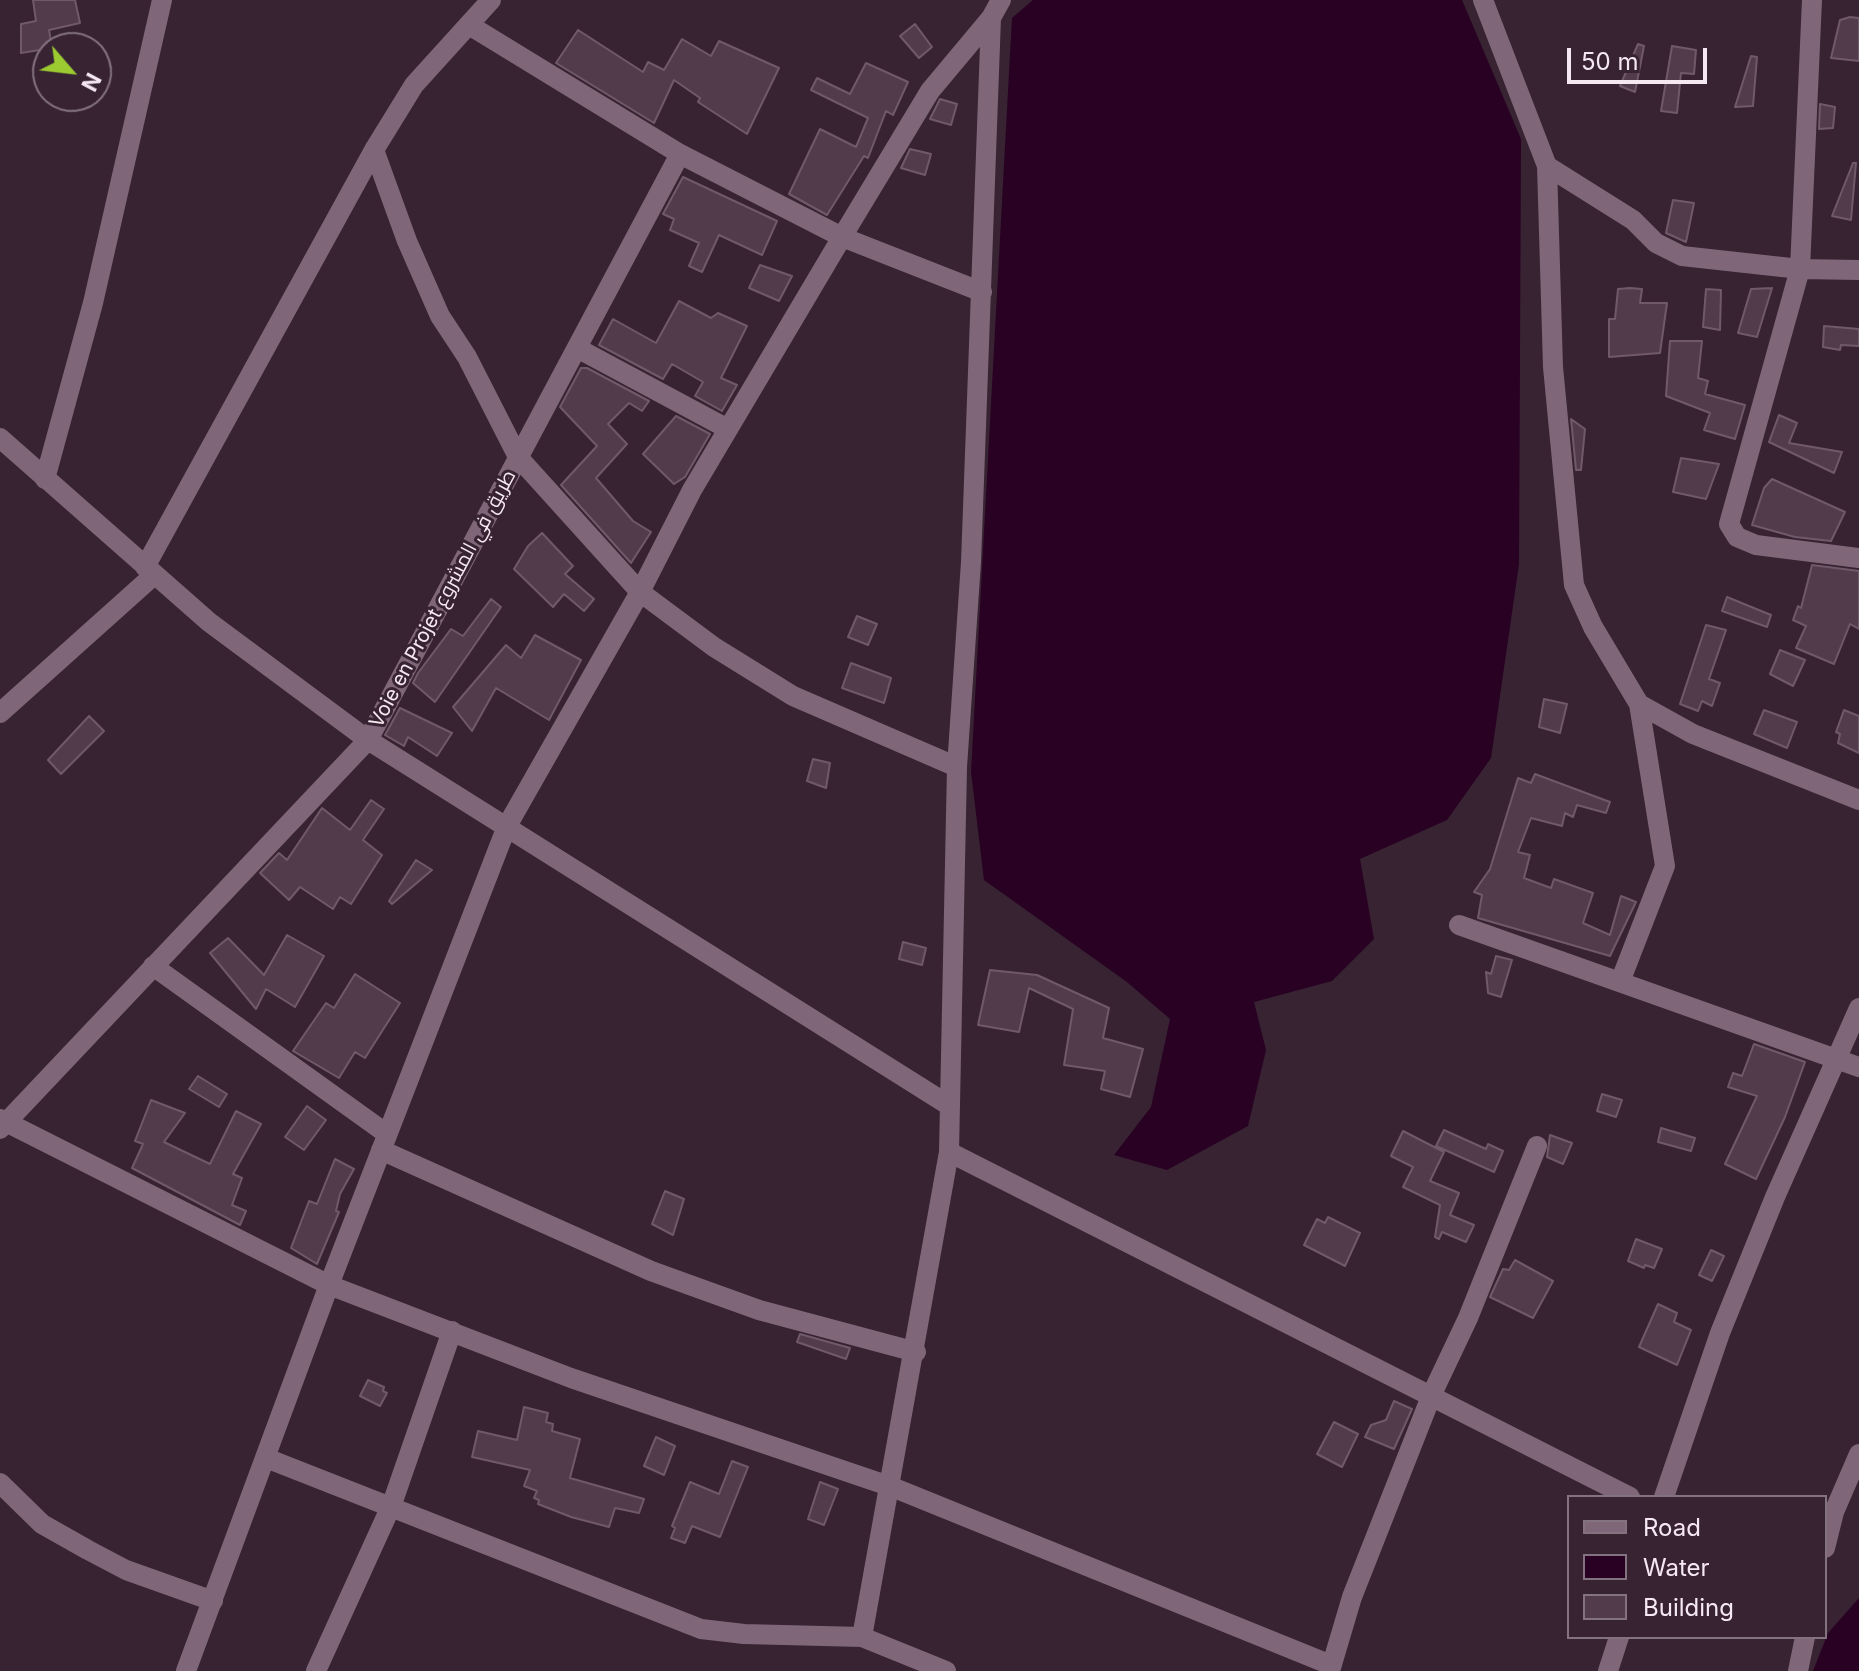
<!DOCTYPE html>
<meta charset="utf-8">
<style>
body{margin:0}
#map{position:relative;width:1859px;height:1671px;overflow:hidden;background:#372332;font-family:Inter,sans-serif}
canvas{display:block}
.legend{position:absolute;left:1567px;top:1495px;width:260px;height:144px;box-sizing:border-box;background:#372332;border:2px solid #83727f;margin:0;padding:10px 14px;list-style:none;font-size:24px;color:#f6e8f2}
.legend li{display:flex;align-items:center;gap:16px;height:40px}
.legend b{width:40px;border:2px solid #83727f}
.north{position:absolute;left:32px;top:32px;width:80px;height:80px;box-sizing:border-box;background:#372332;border:2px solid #83727f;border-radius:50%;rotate:118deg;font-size:22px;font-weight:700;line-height:32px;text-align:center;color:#f6e8f2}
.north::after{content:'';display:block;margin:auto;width:28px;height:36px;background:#9cca31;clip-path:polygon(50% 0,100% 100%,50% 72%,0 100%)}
.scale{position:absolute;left:1567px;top:48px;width:140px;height:36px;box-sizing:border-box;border:4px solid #f6e8f2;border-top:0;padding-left:10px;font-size:24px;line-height:28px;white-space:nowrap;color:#f6e8f2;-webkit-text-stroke:6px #372332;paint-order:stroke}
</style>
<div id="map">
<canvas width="1859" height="1671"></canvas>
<ul class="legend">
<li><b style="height:10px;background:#7f6779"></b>Road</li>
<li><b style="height:22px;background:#290123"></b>Water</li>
<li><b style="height:22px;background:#523c4c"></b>Building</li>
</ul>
<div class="north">N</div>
<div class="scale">50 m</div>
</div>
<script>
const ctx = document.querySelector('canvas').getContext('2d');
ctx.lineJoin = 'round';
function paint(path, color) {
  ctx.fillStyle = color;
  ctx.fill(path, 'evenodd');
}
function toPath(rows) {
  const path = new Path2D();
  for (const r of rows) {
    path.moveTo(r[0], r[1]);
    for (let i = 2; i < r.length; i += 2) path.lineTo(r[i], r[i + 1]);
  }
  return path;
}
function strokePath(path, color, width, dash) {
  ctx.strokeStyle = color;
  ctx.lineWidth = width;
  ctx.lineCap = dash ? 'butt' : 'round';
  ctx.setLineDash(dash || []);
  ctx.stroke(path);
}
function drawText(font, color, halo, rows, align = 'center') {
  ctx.font = font + ' Inter,Cairo,sans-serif';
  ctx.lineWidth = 6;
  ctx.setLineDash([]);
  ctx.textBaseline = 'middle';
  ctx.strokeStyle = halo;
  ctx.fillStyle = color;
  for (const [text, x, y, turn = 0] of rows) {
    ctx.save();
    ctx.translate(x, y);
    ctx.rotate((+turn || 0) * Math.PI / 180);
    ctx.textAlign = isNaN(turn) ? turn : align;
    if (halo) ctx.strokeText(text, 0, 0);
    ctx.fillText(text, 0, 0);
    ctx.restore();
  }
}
paint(toPath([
 [1033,0,1462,0,1521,139,1519,564,1491,758,1447,820,1360,859,1374,939,1332,981,1254,1002,1266,1050,1248,1126,1167,1170,1114,1155,1151,1107,1170,1019,1127,982,984,880,971,772,1012,18],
 [1859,1598,1859,1671,1813,1671,1828,1633]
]), '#290123');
const building = toPath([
 [33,0,75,0,80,23,49,30,52,48,21,53,21,24,36,21,33,0],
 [1850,17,1859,18,1859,61,1831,58,1840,20,1850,17],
 [915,24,932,47,919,58,900,36,915,24],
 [578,30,643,72,648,62,664,70,682,39,711,56,719,41,779,68,747,134,698,102,700,98,674,80,654,123,556,63,578,30],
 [1638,44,1644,46,1635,92,1620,86,1638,44],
 [1672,46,1696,50,1694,74,1681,73,1677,113,1661,111,1672,46],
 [1751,56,1757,57,1753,106,1735,107,1751,56],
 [866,63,908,82,893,115,886,111,868,158,864,156,827,215,789,194,820,129,856,147,868,118,811,90,817,78,850,94,866,63],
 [940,99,957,104,951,125,930,119,940,99],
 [1820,104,1835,107,1833,128,1819,129,1820,104],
 [910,149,931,154,925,175,901,168,910,149],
 [1853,163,1856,163,1851,220,1832,216,1853,163],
 [683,177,777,221,762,255,719,235,702,272,689,266,699,243,670,230,674,219,663,214,683,177],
 [1673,200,1694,203,1686,242,1666,233,1673,200],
 [760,265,792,276,779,301,749,288,760,265],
 [1630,288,1642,289,1640,303,1667,303,1660,353,1609,357,1609,319,1615,319,1618,289,1630,288],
 [1772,288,1757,337,1738,333,1751,289,1772,288],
 [1706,289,1721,290,1720,330,1703,327,1706,289],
 [679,301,711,318,718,313,747,326,721,378,737,385,722,411,695,396,703,382,672,364,663,379,599,345,613,319,656,343,679,301],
 [1824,326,1859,329,1859,346,1841,345,1840,350,1823,347,1824,326],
 [1670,341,1702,341,1698,378,1708,381,1705,394,1745,405,1735,439,1704,430,1710,413,1666,396,1670,341],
 [581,368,587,368,649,401,642,411,629,403,608,424,627,444,596,478,633,521,651,532,631,563,561,485,597,446,560,407,581,368],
 [1779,415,1797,423,1789,443,1842,452,1834,473,1769,442,1779,415],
 [676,416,710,434,685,477,674,484,643,454,676,416],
 [1571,419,1585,429,1581,470,1576,470,1571,419],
 [1681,458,1719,464,1706,499,1673,492,1681,458],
 [1772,479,1845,512,1831,541,1795,537,1752,525,1764,488,1772,479],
 [542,533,573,566,565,574,594,599,584,611,564,594,553,607,514,569,528,546,542,533],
 [1812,565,1859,571,1859,629,1850,624,1834,664,1796,648,1806,626,1793,620,1798,606,1801,608,1812,565],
 [1727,597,1771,615,1767,627,1722,611,1727,597],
 [491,599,501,607,435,702,413,683,418,673,451,629,463,636,491,599],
 [857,616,877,624,868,645,848,637,857,616],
 [1706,625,1726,630,1709,679,1720,683,1712,706,1702,701,1698,711,1680,704,1706,625],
 [535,635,581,660,549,720,496,688,472,731,453,707,506,645,521,658,535,635],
 [1780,650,1805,660,1793,686,1770,674,1780,650],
 [851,663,891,678,884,703,842,688,851,663],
 [1544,699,1567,704,1560,733,1539,727,1544,699],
 [400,708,452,733,437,756,408,737,404,746,385,735,400,708],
 [1764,710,1797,722,1787,748,1754,734,1764,710],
 [1844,710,1859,716,1859,753,1838,743,1840,734,1836,732,1844,710],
 [89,716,104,731,61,774,48,760,89,716],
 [813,759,830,763,826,788,807,781,813,759],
 [1535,774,1610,802,1606,813,1577,805,1573,817,1565,813,1562,826,1531,818,1518,852,1530,855,1524,878,1551,888,1554,879,1593,893,1583,923,1610,935,1621,896,1636,902,1610,956,1478,918,1482,895,1474,892,1490,869,1518,778,1531,783,1535,774],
 [371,800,384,809,363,840,382,855,351,904,340,897,333,909,300,887,289,900,260,873,279,853,287,860,322,808,350,830,371,800],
 [416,860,432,870,392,904,389,901,416,860],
 [287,935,324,956,295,1007,266,989,256,1009,210,953,228,938,264,975,287,935],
 [903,942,926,948,922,965,899,959,903,942],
 [1496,956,1512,960,1501,997,1488,993,1486,972,1491,974,1496,956],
 [990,970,1037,975,1109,1008,1103,1038,1143,1049,1130,1097,1101,1089,1105,1071,1064,1065,1073,1009,1029,988,1019,1032,978,1025,990,970],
 [355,974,400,1003,365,1058,355,1052,339,1078,293,1051,326,1003,334,1008,355,974],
 [1754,1044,1805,1062,1785,1117,1756,1179,1725,1164,1757,1096,1728,1087,1733,1073,1742,1076,1754,1044],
 [198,1076,227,1094,219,1107,189,1089,198,1076],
 [1602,1094,1622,1100,1616,1117,1597,1111,1602,1094],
 [151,1100,185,1113,164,1142,210,1164,236,1111,261,1124,233,1174,242,1178,232,1205,246,1211,240,1225,132,1168,143,1144,135,1141,151,1100],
 [307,1106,326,1120,304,1150,285,1137,307,1106],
 [1661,1128,1695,1138,1691,1151,1658,1142,1661,1128],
 [1444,1130,1486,1149,1488,1144,1503,1151,1494,1172,1436,1146,1444,1130],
 [1403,1131,1444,1152,1430,1181,1459,1193,1450,1215,1474,1225,1466,1242,1442,1232,1439,1239,1435,1237,1440,1205,1403,1187,1413,1167,1391,1156,1403,1131],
 [1550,1135,1572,1143,1563,1164,1547,1157,1550,1135],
 [335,1159,354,1169,340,1194,336,1211,339,1212,317,1264,291,1248,309,1201,317,1204,335,1159],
 [665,1191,684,1199,673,1235,652,1224,665,1191],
 [1328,1217,1360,1233,1345,1266,1304,1245,1317,1219,1325,1223,1328,1217],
 [1636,1239,1662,1249,1654,1268,1645,1265,1644,1268,1628,1261,1636,1239],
 [1711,1250,1724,1256,1712,1281,1699,1275,1711,1250],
 [1515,1260,1553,1281,1533,1318,1490,1297,1503,1269,1509,1270,1515,1260],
 [1658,1304,1677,1313,1674,1322,1691,1330,1677,1365,1639,1347,1658,1304],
 [800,1334,850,1348,846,1359,797,1342,800,1334],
 [368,1380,384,1387,383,1391,387,1393,380,1406,360,1396,368,1380],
 [1394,1401,1412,1409,1394,1449,1365,1437,1371,1425,1386,1420,1394,1401],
 [524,1407,548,1413,546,1422,553,1424,552,1431,580,1439,570,1478,644,1499,639,1513,615,1508,609,1527,571,1517,538,1504,539,1500,534,1498,537,1491,524,1486,530,1470,472,1457,478,1431,517,1440,524,1407],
 [1334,1422,1358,1434,1342,1467,1317,1454,1334,1422],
 [656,1437,675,1446,664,1475,644,1466,656,1437],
 [732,1461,748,1467,720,1537,692,1526,685,1543,671,1538,675,1528,672,1526,690,1482,719,1494,732,1461],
 [820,1482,838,1489,824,1525,808,1519,820,1482]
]);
paint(building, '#523c4c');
strokePath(building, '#70596b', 2);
strokePath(toPath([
 [1483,0,1547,166,1553,367,1574,585,1593,627,1639,704,1665,866,1620,982],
 [1812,0,1800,269,1729,524,1737,537,1756,545,1859,558],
 [469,25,680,154,842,237,982,292],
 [374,150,407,241,440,316,467,357,518,457,640,592,714,647,793,696,957,767],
 [1547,166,1633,220,1656,243,1682,256,1800,269,1859,270],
 [577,348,728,429],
 [0,438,209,622,368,740,950,1106],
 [45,479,93,303,162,0],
 [145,567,374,150,414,85,491,0],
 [1639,704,1693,734,1859,800],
 [0,713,154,575],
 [1459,925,1859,1067],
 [153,966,387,1134],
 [0,1119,329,1285,571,1378,892,1487,1331,1665],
 [0,1129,368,740,680,154],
 [381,1150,651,1271,759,1310,916,1352],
 [949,1152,1630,1497],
 [266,1458,701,1629,744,1634,862,1637,946,1671],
 [0,1483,42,1524,88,1550,126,1570,213,1601],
 [1664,1497,1720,1333,1775,1197,1859,1008],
 [1825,1548,1834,1512,1859,1454],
 [862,1637,949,1152,957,767,971,562,991,18],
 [186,1671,329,1285,507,826,640,592,692,490,842,237,930,91,991,18,1001,0],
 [316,1671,392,1504,452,1331],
 [1330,1671,1352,1597,1432,1394,1468,1318,1537,1146],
 [1608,1671,1619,1637],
 [1798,1671,1805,1637]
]), '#7f6779', 20);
drawText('20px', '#f6e8f2', '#372332', [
 ["Voie en Projet طريق في المشروع",443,599,-62]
]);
</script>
